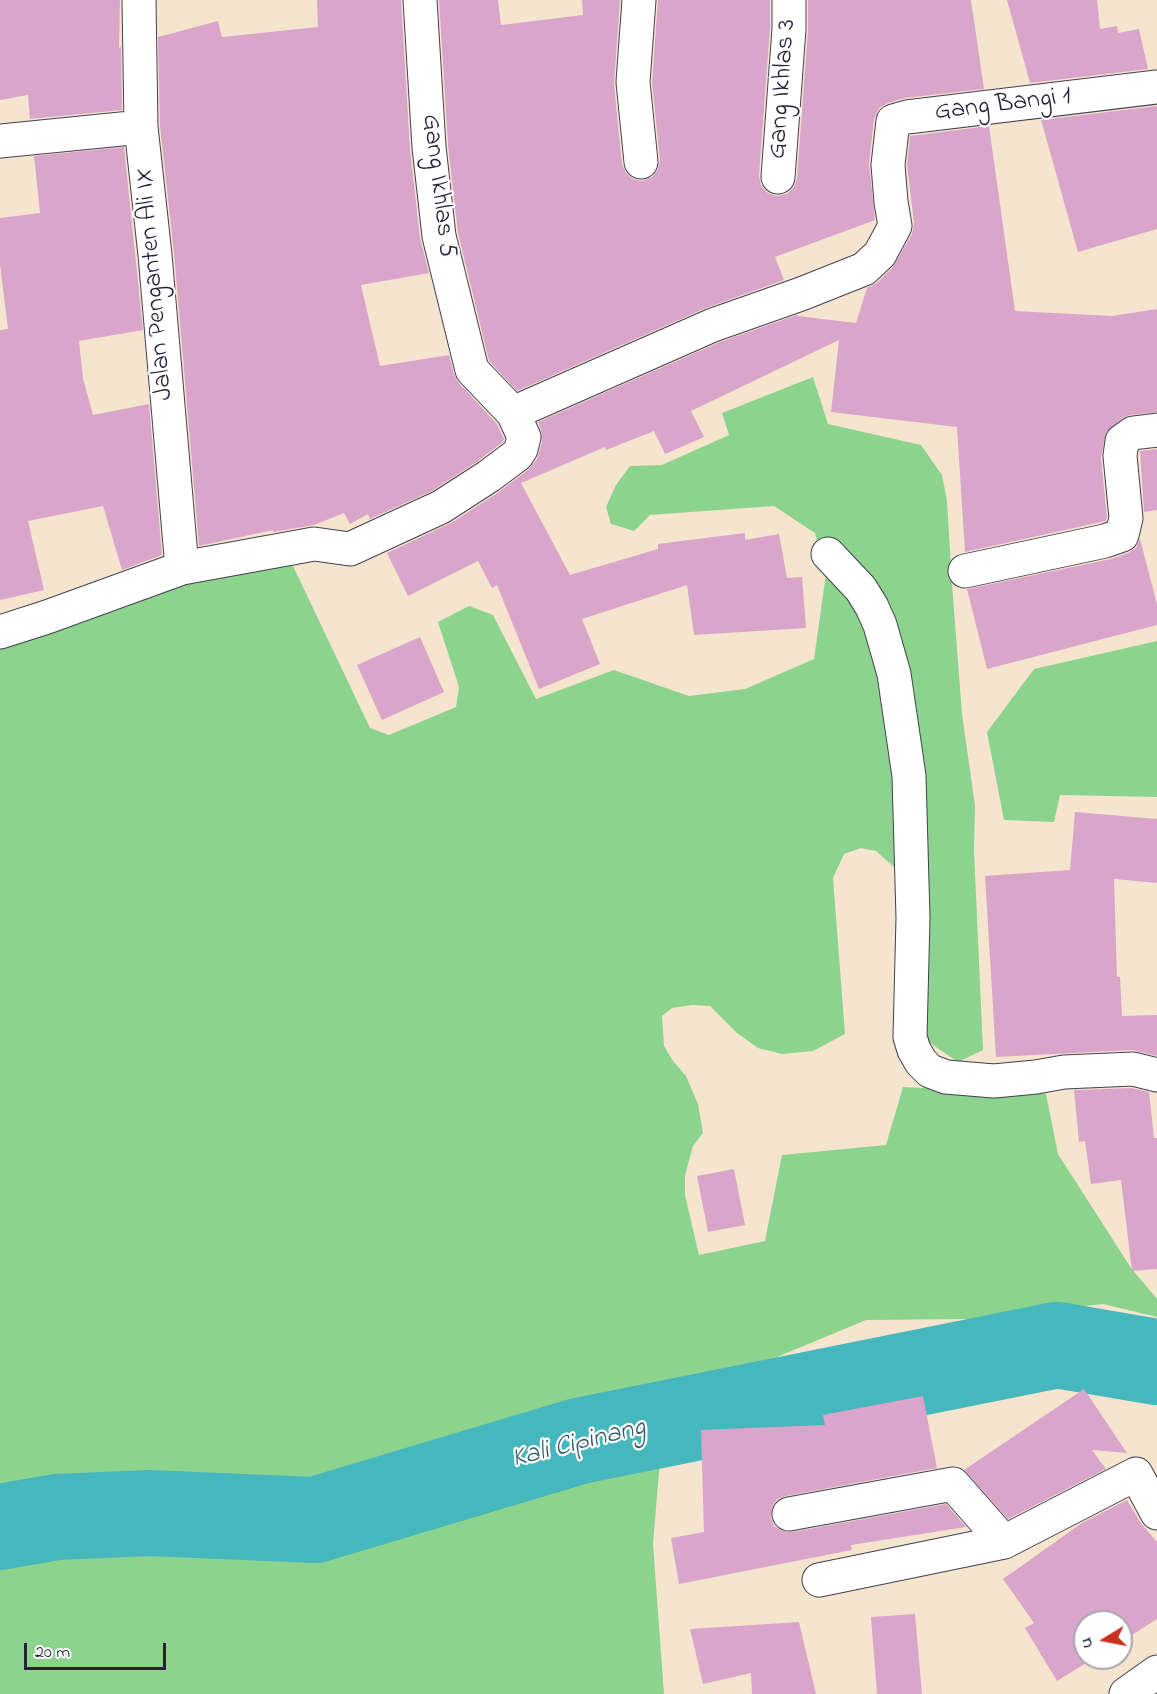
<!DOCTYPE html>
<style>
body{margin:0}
#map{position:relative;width:1157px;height:1694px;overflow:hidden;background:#f6e5ce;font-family:"Indie Flower",sans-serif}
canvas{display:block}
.north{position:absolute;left:1073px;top:1610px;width:60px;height:60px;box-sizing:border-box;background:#fff;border:2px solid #a7a7b1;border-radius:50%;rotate:260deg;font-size:16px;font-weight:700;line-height:24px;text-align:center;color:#22223b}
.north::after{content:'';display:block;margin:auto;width:21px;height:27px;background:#c8321e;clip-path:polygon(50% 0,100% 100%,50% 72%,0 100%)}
.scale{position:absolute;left:24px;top:1643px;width:142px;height:27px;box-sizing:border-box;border:3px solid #22223b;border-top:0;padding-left:8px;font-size:18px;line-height:21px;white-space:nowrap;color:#22223b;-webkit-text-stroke:4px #fff;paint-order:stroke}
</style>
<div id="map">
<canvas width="1157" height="1694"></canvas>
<div class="north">U</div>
<div class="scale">20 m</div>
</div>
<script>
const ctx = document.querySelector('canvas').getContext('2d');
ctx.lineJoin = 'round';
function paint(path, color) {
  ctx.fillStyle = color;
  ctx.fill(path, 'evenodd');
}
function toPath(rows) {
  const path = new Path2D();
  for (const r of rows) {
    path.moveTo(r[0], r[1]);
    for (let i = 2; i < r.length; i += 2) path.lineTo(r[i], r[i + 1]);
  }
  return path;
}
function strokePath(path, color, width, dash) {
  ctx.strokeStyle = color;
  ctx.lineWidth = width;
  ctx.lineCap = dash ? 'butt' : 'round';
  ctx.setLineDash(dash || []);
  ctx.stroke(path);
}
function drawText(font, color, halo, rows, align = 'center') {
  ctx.font = font + ' "Indie Flower",sans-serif';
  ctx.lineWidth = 4.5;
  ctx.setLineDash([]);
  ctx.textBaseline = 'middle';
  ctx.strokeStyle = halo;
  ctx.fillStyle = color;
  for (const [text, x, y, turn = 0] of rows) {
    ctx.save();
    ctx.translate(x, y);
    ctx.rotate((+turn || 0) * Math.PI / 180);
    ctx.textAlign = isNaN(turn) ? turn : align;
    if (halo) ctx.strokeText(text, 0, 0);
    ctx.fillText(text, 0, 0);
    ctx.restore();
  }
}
paint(toPath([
 [813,377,828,424,921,445,942,475,947,501,952,584,962,714,975,806,974,851,983,1050,958,1062,930,1043,908,1007,901,902,894,867,876,851,861,848,844,854,833,878,845,1034,813,1051,782,1054,758,1048,737,1033,710,1006,692,1005,672,1008,662,1016,664,1046,673,1061,686,1076,698,1104,703,1133,693,1146,685,1175,685,1195,699,1255,765,1241,782,1155,886,1145,903,1087,1046,1094,1058,1154,1131,1268,1157,1299,1157,1317,1103,1304,969,1319,866,1320,741,1372,663,1424,653,1544,664,1694,0,1694,0,642,235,562,293,566,370,728,389,735,456,707,459,687,438,622,469,606,493,615,536,699,614,670,689,696,745,689,814,659,826,574,815,533,774,506,650,515,634,531,611,524,606,507,616,485,630,466,662,465,729,435,722,413],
 [1157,641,1157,797,1060,795,1054,822,1004,820,987,732,1034,669]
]), '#8cd38e');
strokePath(toPath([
 [0,1527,57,1517,149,1513,315,1520,579,1441,1057,1345,1157,1362]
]), '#47b7be', 86);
paint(toPath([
 [0,0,120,0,119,48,121,47,122,110,30,119,28,95,0,100],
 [317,0,401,0,410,149,420,238,429,273,361,285,380,366,449,355,454,374,458,382,497,424,504,439,503,442,478,461,432,491,370,519,368,514,350,524,344,513,314,525,273,532,273,530,199,546,174,253,160,126,158,37,218,21,222,37,318,27],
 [439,0,498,0,501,25,583,15,582,0,620,0,614,84,622,164,626,173,633,179,642,181,652,177,658,169,660,161,652,82,658,0,770,0,770,28,759,176,761,186,768,193,776,196,787,194,794,187,797,178,808,30,808,0,971,0,984,89,905,98,888,103,879,108,874,119,869,163,875,220,775,257,784,280,706,308,517,391,489,361,458,233,448,145],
 [1007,0,1097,0,1100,29,1117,26,1118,33,1139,29,1148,69,1030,83],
 [1157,106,1157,229,1078,252,1041,120],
 [989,126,1015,311,1112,316,1157,309,1157,412,1130,415,1122,418,1106,432,1101,458,1107,517,1106,521,965,552,957,427,831,412,839,340,691,411,704,437,665,454,654,431,606,450,605,447,521,483,570,575,658,549,658,544,745,533,745,540,779,534,787,578,802,577,806,628,694,635,687,585,582,619,600,664,539,689,497,585,492,588,478,561,408,596,387,553,451,523,499,492,528,470,537,459,542,442,541,430,538,422,720,342,797,315,798,316,856,323,867,288,877,283,893,267,912,234,914,223,907,165,910,136],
 [124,147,143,330,79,341,83,379,93,415,149,404,162,555,122,570,103,506,28,521,44,590,0,600,0,330,8,329,0,265,0,218,40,213,34,156],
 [1157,449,1157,510,1144,512,1140,451],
 [1140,539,1157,604,1157,625,987,669,967,589,1111,559,1128,553,1136,548],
 [420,637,444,692,382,720,357,665],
 [1075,812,1157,819,1157,883,1114,879,1117,977,1120,977,1122,1016,1157,1015,1157,1056,1132,1050,996,1057,985,876,1070,870],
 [1131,1088,1149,1092,1154,1138,1157,1138,1157,1269,1132,1271,1121,1180,1091,1184,1085,1141,1079,1142,1074,1090],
 [734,1169,745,1225,708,1232,697,1176],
 [1084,1389,1127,1453,1092,1450,1106,1469,1008,1519,964,1470],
 [923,1396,937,1468,786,1496,777,1499,772,1507,771,1518,774,1526,782,1531,792,1532,946,1504,966,1527,851,1545,852,1550,679,1584,671,1538,704,1532,701,1430,825,1425,823,1415],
 [1127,1500,1140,1522,1157,1542,1157,1619,1121,1642,1121,1622,1085,1622,1085,1658,1094,1658,1057,1681,1025,1628,1034,1623,1003,1579,1082,1523],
 [915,1614,922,1694,877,1694,871,1617],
 [799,1622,816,1694,752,1694,751,1673,703,1684,690,1629]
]), '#daa5cb');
const street = toPath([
 [139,0,141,127,155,255,182,568],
 [639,0,633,82,641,162],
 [0,141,141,127],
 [778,177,789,29,789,0],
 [513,413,713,325,801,294,864,269,880,254,895,226,891,202,888,165,893,121,907,117,1157,87],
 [828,554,861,589,872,607,880,625,894,674,909,776,913,918,910,1037,914,1050,921,1062,930,1071,946,1077,994,1081,1036,1077,1064,1072,1133,1069,1157,1075],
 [965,571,1105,541,1122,535,1126,518,1120,456,1122,441,1133,433,1157,430],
 [0,632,47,617,182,568,314,544,350,549,441,507,489,476,517,455,521,449,524,437,513,413,472,370,439,236,429,147,420,0],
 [789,1514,953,1484,1004,1542],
 [819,1580,1004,1542,1136,1474,1157,1513],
 [1126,1694,1157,1672]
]);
strokePath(street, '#423f51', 35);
strokePath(street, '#fff', 33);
drawText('26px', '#22223b', '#fff', [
 ["Gang Ikhlas 3",784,89,-86],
 ["Gang Bangi 1",1003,106,-7],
 ["Gang Ikhlas 5",437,186,83],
 ["Jalan Penganten Ali IX",156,284,-95]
]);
drawText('italic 27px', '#315e6f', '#fff', [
 ["Kali Cipinang",579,1445,-14]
]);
</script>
